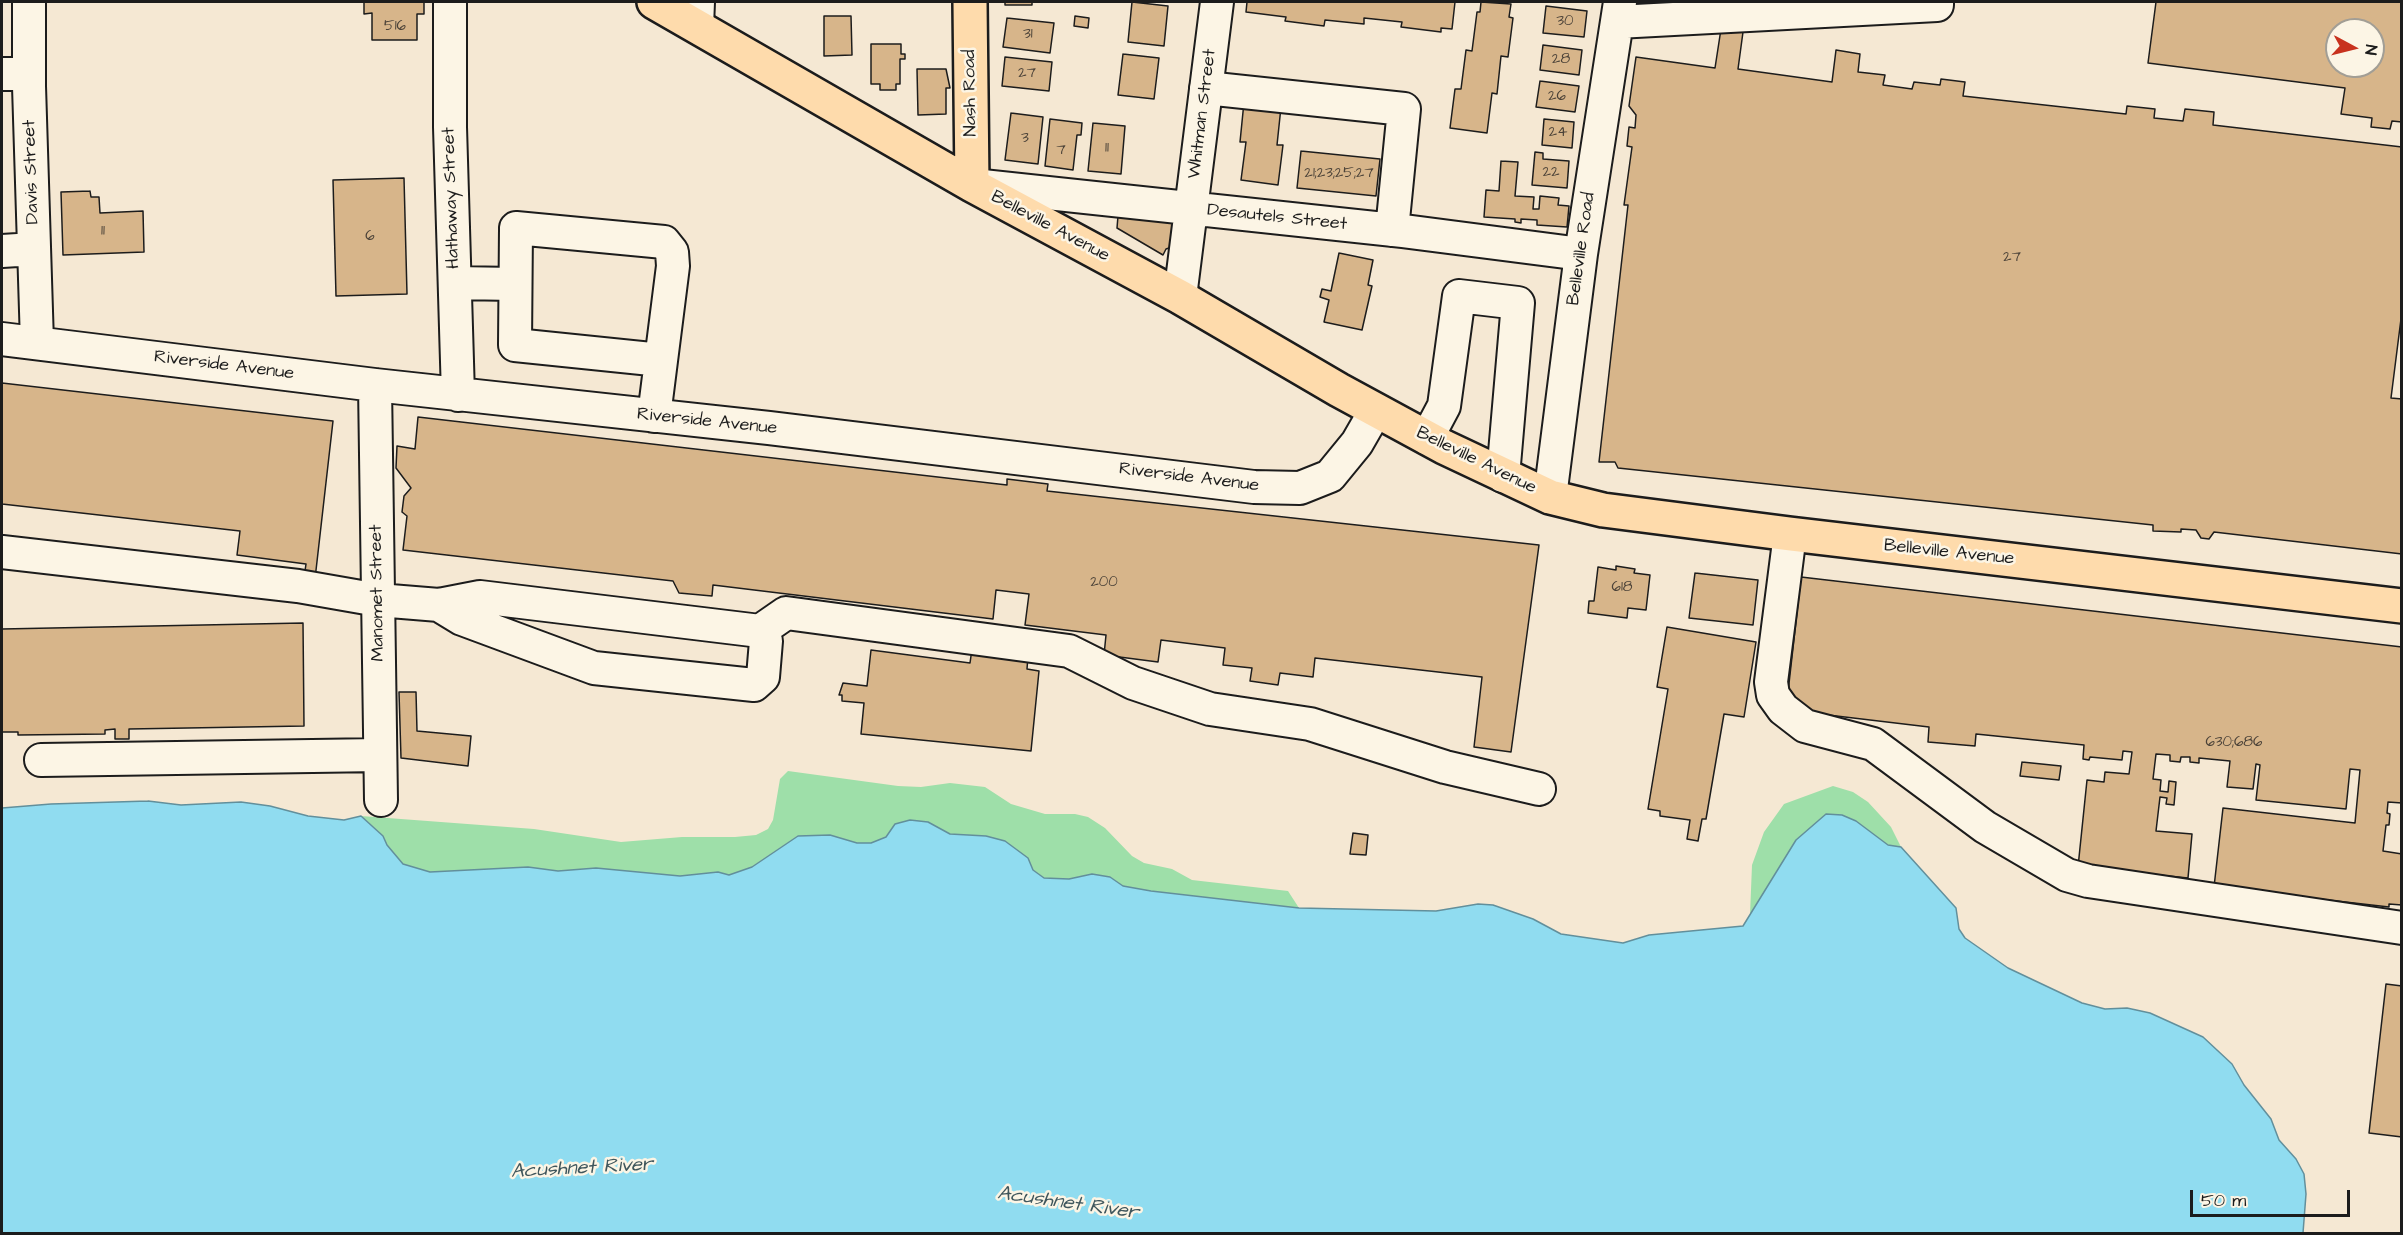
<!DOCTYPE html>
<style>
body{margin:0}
#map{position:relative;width:2403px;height:1235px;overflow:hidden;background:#f5e8d3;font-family:"Architects Daughter",sans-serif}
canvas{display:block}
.frame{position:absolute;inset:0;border:3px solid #1c1c1c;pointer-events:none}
.north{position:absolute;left:2325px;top:18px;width:60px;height:60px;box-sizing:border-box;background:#fcf5e5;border:2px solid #a29e95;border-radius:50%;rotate:97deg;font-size:16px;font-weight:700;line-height:24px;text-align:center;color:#1c1c1c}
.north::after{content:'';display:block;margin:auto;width:21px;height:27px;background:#c8321e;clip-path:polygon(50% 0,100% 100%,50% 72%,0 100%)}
.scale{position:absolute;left:2190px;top:1190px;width:160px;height:27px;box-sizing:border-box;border:3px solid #1c1c1c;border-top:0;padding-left:8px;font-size:18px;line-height:21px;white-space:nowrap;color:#1c1c1c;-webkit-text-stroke:4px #fcf5e5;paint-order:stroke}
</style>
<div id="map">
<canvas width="2403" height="1235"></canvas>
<div class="frame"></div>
<div class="north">N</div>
<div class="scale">50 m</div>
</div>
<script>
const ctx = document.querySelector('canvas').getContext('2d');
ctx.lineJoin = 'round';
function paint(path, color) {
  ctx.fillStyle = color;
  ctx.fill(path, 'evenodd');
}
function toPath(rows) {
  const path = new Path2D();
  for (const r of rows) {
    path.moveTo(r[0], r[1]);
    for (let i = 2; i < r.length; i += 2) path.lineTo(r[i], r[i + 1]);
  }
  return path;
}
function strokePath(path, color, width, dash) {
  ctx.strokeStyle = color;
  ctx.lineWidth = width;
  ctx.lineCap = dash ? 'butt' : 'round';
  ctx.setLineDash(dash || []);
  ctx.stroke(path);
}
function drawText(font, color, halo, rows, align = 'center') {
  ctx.font = font + ' "Architects Daughter",sans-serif';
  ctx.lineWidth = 5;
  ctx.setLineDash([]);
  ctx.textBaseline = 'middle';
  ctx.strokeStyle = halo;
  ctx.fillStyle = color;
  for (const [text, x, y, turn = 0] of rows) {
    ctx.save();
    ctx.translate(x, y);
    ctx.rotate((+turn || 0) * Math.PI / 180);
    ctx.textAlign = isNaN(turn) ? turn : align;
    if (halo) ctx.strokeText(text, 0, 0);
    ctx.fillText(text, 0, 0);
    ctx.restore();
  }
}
paint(toPath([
 [788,771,898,786,921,787,950,783,985,787,1011,804,1045,814,1075,814,1088,817,1105,828,1132,856,1144,863,1172,869,1192,880,1288,891,1299,908,1151,891,1123,886,1110,877,1092,874,1069,879,1044,878,986,836,950,834,928,822,910,820,895,824,886,837,871,843,857,843,830,835,798,836,752,867,729,875,718,872,680,876,596,868,558,871,528,867,430,872,403,864,387,845,383,836,361,816,534,829,621,842,682,837,735,837,756,835,768,829,773,820,780,779],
 [1833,786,1853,792,1868,802,1891,827,1901,847,1888,846,1856,821,1842,815,1761,900,1750,915,1752,865,1764,832,1784,804]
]), '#9edfa9');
const water = toPath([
 [148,801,181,805,241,802,270,806,308,816,344,820,361,816,383,836,387,845,403,864,430,872,528,867,558,871,596,868,680,876,718,872,729,875,752,867,798,836,830,835,857,843,871,843,886,837,895,824,910,820,928,822,950,834,986,836,1005,841,1028,858,1033,870,1044,878,1069,879,1092,874,1110,877,1123,886,1151,891,1299,908,1436,911,1478,904,1493,905,1533,919,1561,934,1623,943,1649,935,1743,926,1796,840,1826,814,1842,815,1856,821,1888,845,1901,847,1956,908,1959,929,1965,938,2008,968,2082,1003,2105,1009,2127,1008,2150,1013,2203,1037,2232,1064,2244,1085,2271,1119,2279,1140,2296,1159,2304,1174,2306,1194,2303,1233,2,1233,2,808,51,804,148,801]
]);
paint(water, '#90dcf0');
strokePath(water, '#628f9b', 1.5);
const building = toPath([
 [364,2,424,2,424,14,417,14,417,40,372,40,372,13,364,14,364,2],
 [1005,2,1032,2,1032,5,1005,5,1005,2],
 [1132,2,1168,6,1164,46,1128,42,1132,2],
 [1247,2,1455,2,1452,29,1441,28,1441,32,1401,27,1402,22,1364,18,1364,24,1325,20,1324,26,1285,21,1286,17,1246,12,1247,2],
 [1481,2,1511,4,1509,17,1513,18,1508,57,1501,56,1497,94,1492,93,1487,133,1450,128,1455,89,1461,89,1466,50,1472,51,1477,12,1480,12,1481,2],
 [2156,2,2402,2,2402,122,2392,121,2390,129,2371,127,2372,118,2341,114,2345,88,2148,63,2156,2],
 [2337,30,2373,30,2373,66,2337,66,2337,30],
 [1546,6,1587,11,1584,37,1543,33,1546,6],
 [824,16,851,16,852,55,824,56,824,16],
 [1075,16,1089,18,1088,28,1074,26,1075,16],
 [1007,18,1054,23,1050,53,1003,47,1007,18],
 [1721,29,1743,32,1738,69,1832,82,1836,50,1860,54,1858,72,1885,75,1883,85,1912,89,1914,82,1940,85,1941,79,1965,82,1963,96,2126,114,2127,106,2155,109,2154,118,2183,121,2185,109,2214,112,2213,125,2402,147,2402,311,2391,398,2402,399,2402,554,2214,532,2209,539,2201,538,2196,530,2181,529,2181,532,2153,531,2153,525,1618,468,1615,462,1599,462,1628,205,1624,205,1632,147,1627,146,1629,127,1635,128,1636,115,1629,106,1636,57,1715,68,1721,29],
 [871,44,901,44,901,54,905,54,905,59,900,59,900,84,896,84,896,90,880,90,880,84,871,84,871,44],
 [1543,45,1582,50,1579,75,1540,70,1543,45],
 [1123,54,1159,58,1154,99,1118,95,1123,54],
 [1005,57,1052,62,1049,91,1002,86,1005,57],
 [917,69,946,69,950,88,946,88,946,114,918,115,917,69],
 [1540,81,1579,86,1575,112,1536,107,1540,81],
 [1244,102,1281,107,1277,145,1283,145,1278,185,1241,180,1246,142,1240,142,1244,102],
 [1011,113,1043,117,1038,164,1005,160,1011,113],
 [1050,119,1082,123,1081,135,1077,135,1073,170,1045,166,1050,119],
 [1544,119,1574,122,1572,148,1542,145,1544,119],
 [1093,123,1125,126,1121,174,1088,171,1093,123],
 [1301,151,1380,159,1376,196,1297,188,1301,151],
 [1535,152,1543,153,1543,159,1569,161,1567,188,1532,185,1535,152],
 [1501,161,1518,162,1515,196,1534,197,1533,209,1539,209,1540,196,1559,198,1558,205,1569,206,1567,227,1537,225,1537,220,1521,219,1521,223,1515,222,1515,219,1484,217,1486,190,1499,191,1501,161],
 [404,178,407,294,336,296,333,180,404,178],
 [90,191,91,197,99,197,100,213,143,211,144,252,63,255,61,192,90,191],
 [1180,212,1175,246,1166,249,1163,255,1117,228,1118,216,1180,212],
 [1339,253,1373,260,1368,285,1372,286,1362,330,1324,322,1329,300,1320,297,1322,289,1331,291,1339,253],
 [2,383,333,421,315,579,304,578,306,564,237,555,240,531,2,504,2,383],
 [418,417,1007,485,1007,479,1048,484,1047,491,1539,545,1511,752,1474,747,1482,677,1315,658,1313,677,1280,673,1278,685,1250,681,1252,668,1223,665,1225,648,1161,640,1158,662,1104,655,1106,635,1025,625,1029,594,996,590,993,619,713,585,712,596,679,593,673,581,403,550,407,516,402,512,404,496,411,488,396,468,397,446,415,449,418,417],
 [1616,566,1635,569,1634,573,1650,575,1646,610,1628,608,1627,618,1588,613,1589,601,1594,601,1598,567,1616,570,1616,566],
 [1695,573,1758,580,1753,625,1689,618,1695,573],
 [1801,577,2402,647,2402,803,2388,802,2387,813,2390,814,2389,825,2386,825,2383,851,2402,854,2402,905,2389,904,2389,907,2214,887,2223,808,2355,823,2360,770,2350,769,2346,809,2256,800,2260,765,2256,764,2253,789,2227,787,2230,761,2199,758,2199,763,2190,762,2190,757,2181,757,2180,762,2170,761,2170,755,2156,754,2153,779,2161,780,2160,791,2168,792,2169,781,2176,782,2174,805,2166,804,2167,798,2160,797,2156,831,2192,834,2188,878,2078,867,2087,780,2104,782,2105,772,2129,774,2132,752,2123,751,2122,760,2090,757,2089,760,2083,759,2084,745,1976,734,1975,746,1928,742,1929,727,1786,710,1801,577],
 [303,623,304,726,129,729,129,739,115,739,115,729,105,730,105,734,18,735,18,732,2,732,2,629,303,623],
 [1667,627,1756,642,1744,717,1724,714,1706,819,1702,819,1698,841,1687,839,1690,820,1660,816,1660,811,1648,809,1668,689,1657,687,1667,627],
 [972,649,1028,656,1027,669,1039,671,1031,751,861,734,864,703,842,701,842,695,839,695,843,683,867,686,871,650,970,663,972,649],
 [399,692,416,692,417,731,471,736,468,766,401,758,399,692],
 [2022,762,2061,766,2059,780,2020,776,2022,762],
 [1353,833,1368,835,1366,855,1350,854,1353,833],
 [2386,984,2402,986,2402,1137,2369,1133,2386,984]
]);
paint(building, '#d7b58a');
strokePath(building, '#1c1c1c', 1.5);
const minor = toPath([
 [29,2,29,86,37,343],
 [450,2,450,127,458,395],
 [1617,22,1937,5,1937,2],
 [697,26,698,2],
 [2,74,29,74],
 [1206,88,1404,109,1392,230],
 [973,185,1403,231,1581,254],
 [2,251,34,249],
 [455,283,515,284],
 [1180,297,1217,2],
 [2,339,375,385,769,428,1254,487,1300,488,1330,476,1357,443,1376,410],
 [375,385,381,800],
 [654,416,673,266,672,252,664,242,516,228,515,345,661,360],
 [1427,438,1444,406,1459,296,1518,303,1503,476],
 [1550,497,1581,254,1620,2],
 [1790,534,1771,682,1773,695,1783,709,1805,726,1873,744,1985,827,2067,875,2088,881,2402,928],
 [2,552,298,586,378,600,439,605,480,597,760,631,766,641,763,677,754,685,594,668,462,619,439,605],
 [760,631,786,613,1069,651,1133,683,1210,709,1310,724,1445,767,1539,789],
 [41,760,380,755]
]);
const major = toPath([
 [654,2,972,185,1180,297,1339,390,1444,447,1550,497,1603,510,1790,534,2402,606],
 [970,2,972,185]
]);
strokePath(minor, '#1c1c1c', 36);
strokePath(major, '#1c1c1c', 38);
strokePath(minor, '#fcf5e5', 32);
strokePath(major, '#fedbac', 33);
drawText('15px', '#4b4238', null, [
 ["30",1565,22],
 ["516",395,27],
 ["31",1028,35],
 ["28",1561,60],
 ["27",1027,74],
 ["26",1557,97],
 ["24",1558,133],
 ["3",1025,139],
 ["11",1107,149],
 ["7",1061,151],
 ["22",1551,173],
 ["21;23;25;27",1339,174],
 ["11",103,232],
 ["6",370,237],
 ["27",2012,258],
 ["200",1104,583],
 ["618",1622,588],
 ["630;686",2234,743]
]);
drawText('18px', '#1c1c1c', '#fcf5e5', [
 ["Nash Road",971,93,-91],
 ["Whitman Street",1203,114,-83],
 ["Davis Street",32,172,-92],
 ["Hathaway Street",452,198,-92],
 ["Desautels Street",1277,218,6],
 ["Belleville Avenue",1050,227,28],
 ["Belleville Road",1582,249,-82],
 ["Riverside Avenue",224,366,7],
 ["Riverside Avenue",707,422,6],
 ["Belleville Avenue",1476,461,26],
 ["Riverside Avenue",1189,478,7],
 ["Belleville Avenue",1949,553,6],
 ["Manomet Street",378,593,-91]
]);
drawText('italic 20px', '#3f565c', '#fcf5e5', [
 ["Acushnet River",582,1169,-3],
 ["Acushnet River",1068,1204,8]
]);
</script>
